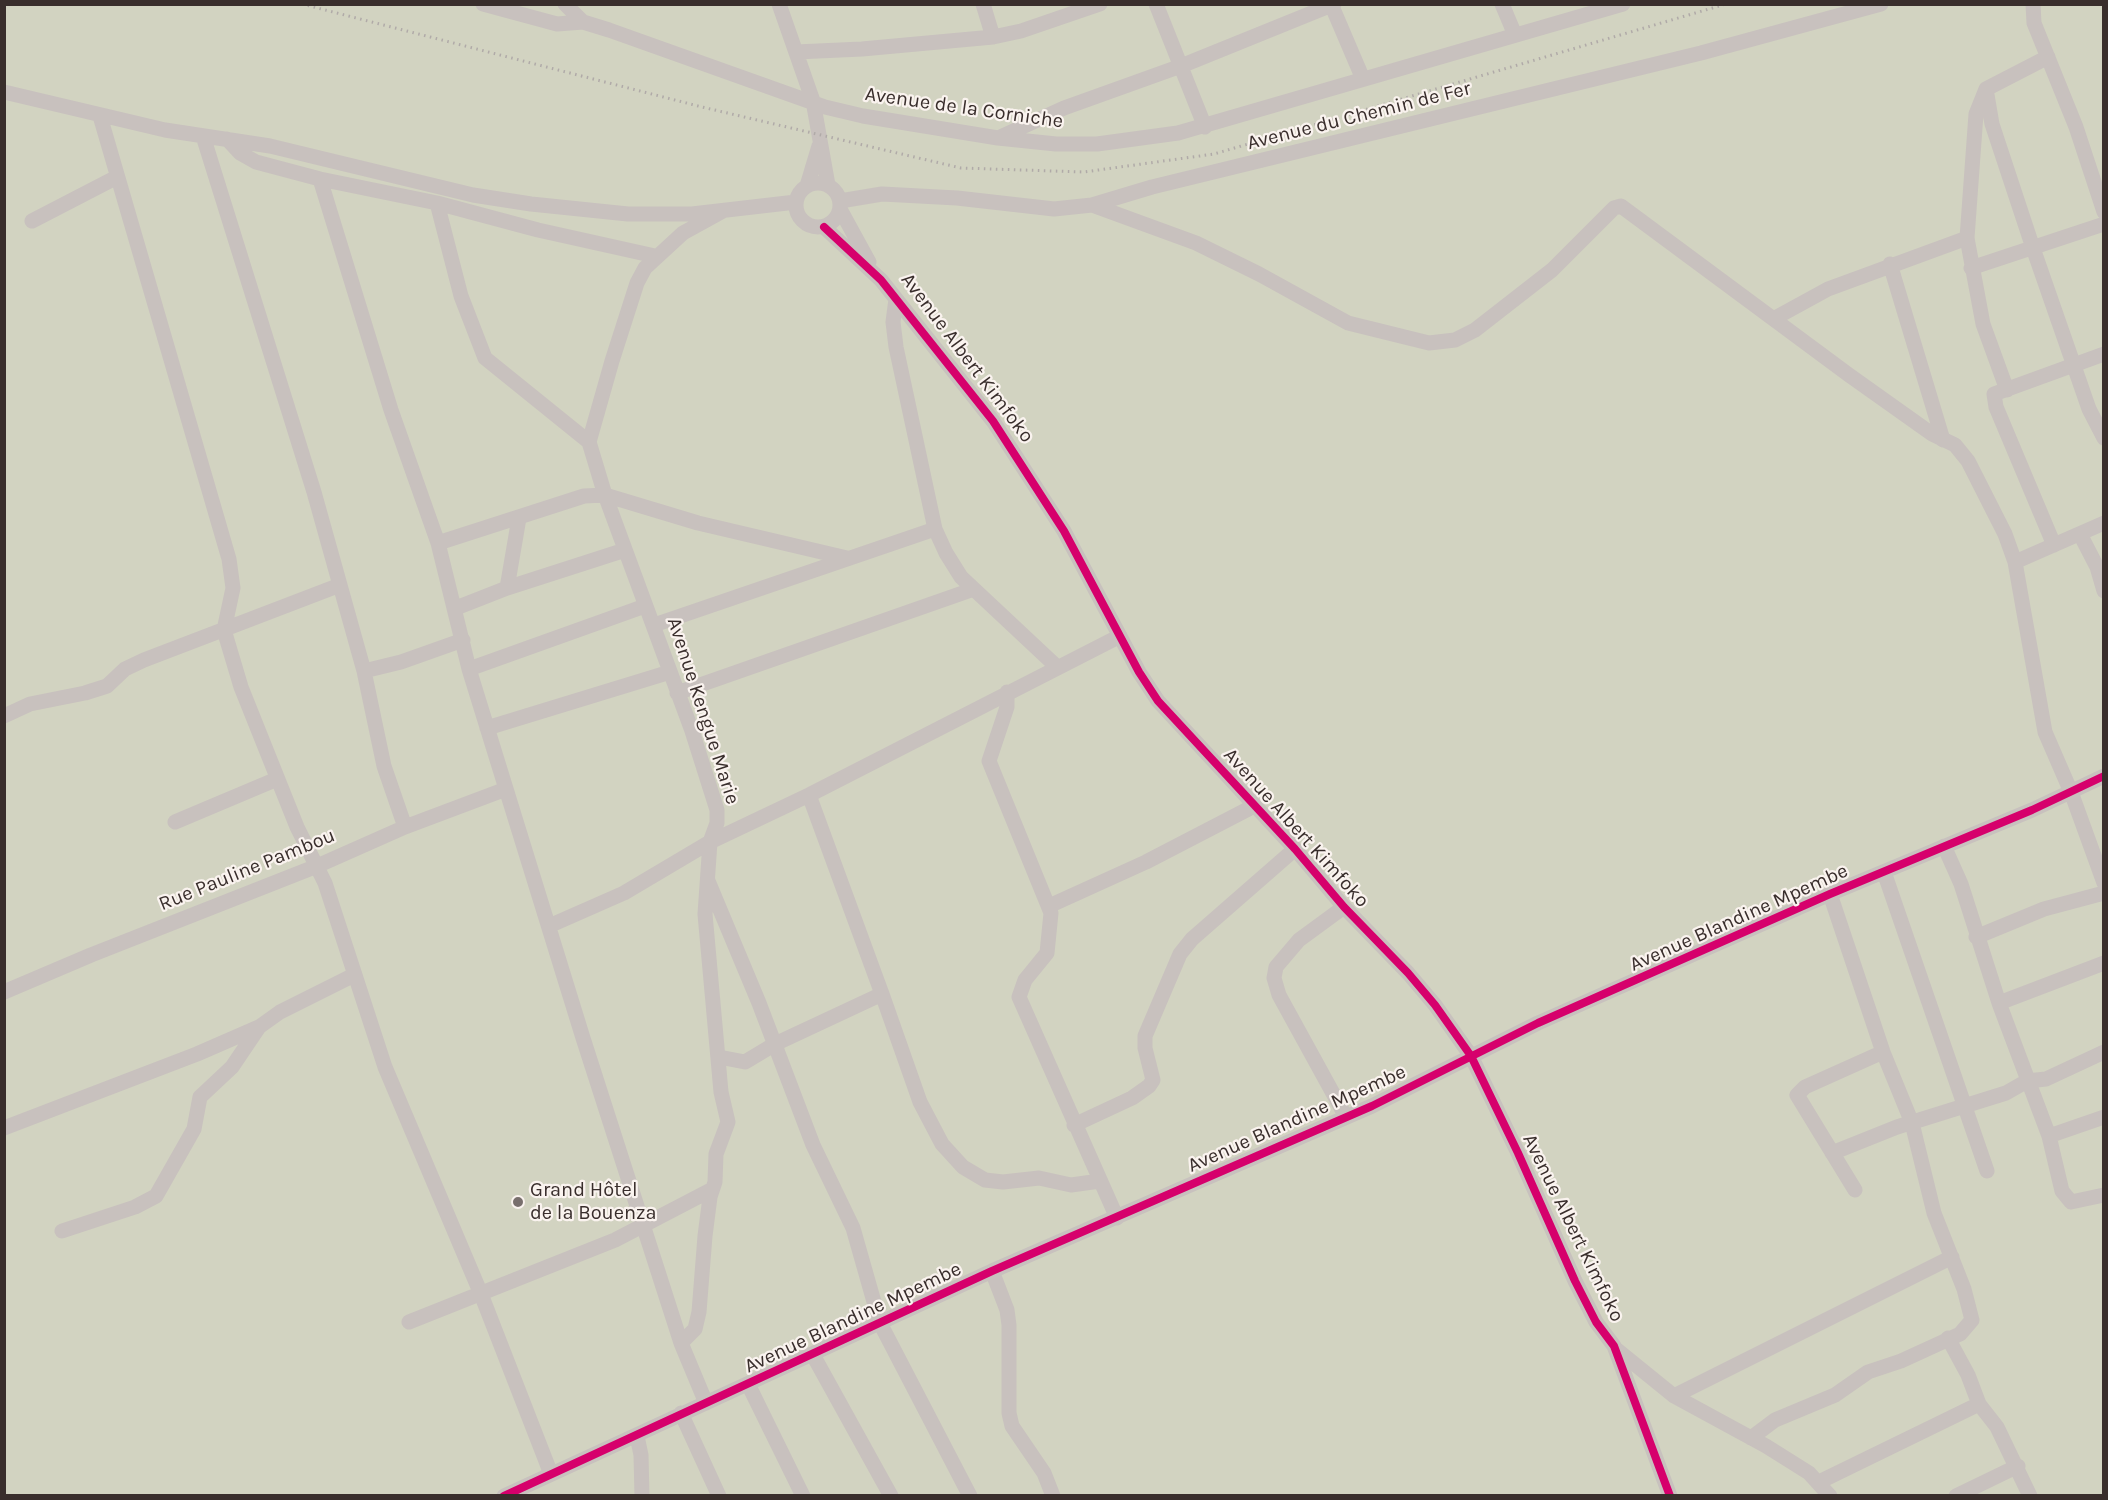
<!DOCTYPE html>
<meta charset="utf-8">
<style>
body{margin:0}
#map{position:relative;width:2108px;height:1500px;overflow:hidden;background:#eee9e6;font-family:Karla,sans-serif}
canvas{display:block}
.frame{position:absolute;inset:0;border:6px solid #392e2c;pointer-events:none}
</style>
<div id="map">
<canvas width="2108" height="1500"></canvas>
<div class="frame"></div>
</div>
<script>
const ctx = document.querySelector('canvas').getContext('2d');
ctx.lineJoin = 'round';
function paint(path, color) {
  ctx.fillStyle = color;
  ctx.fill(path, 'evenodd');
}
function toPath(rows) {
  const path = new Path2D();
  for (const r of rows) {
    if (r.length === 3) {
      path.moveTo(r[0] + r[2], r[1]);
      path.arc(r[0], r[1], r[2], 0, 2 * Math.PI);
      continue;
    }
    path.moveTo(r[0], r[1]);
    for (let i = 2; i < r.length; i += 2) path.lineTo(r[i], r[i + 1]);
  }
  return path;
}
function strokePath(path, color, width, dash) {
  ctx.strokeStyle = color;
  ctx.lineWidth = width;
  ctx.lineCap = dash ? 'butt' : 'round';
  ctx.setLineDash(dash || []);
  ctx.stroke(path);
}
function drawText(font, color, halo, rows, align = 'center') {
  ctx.font = font + ' Karla,sans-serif';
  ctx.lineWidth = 4.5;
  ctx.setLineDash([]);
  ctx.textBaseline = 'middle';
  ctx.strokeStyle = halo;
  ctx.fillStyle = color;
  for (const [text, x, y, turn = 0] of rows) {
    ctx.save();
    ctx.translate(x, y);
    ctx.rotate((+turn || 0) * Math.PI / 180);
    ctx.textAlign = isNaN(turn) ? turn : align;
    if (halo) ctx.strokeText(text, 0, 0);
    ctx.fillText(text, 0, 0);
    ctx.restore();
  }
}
paint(toPath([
 [5,5,2103,5,2103,1495,5,1495]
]), '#d2d3c1');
strokePath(toPath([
 [483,4,557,24,583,22,609,30,825,107,863,116,998,138,1056,144,1097,144,1178,133,1623,4],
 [565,4,583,22],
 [779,4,813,101,828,185],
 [983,4,993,37],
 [1156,4,1205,127],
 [1331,4,1363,79],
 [1502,4,1515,35],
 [2033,4,2034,23,2076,127,2104,212],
 [796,52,862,49,993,37,1021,31,1100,4],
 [1986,89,1992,124,2033,248,2089,409,2104,438],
 [4,92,165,130,270,146,473,195,531,204,628,214,692,214,796,202],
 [100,116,229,559,233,588,224,630,241,687,297,827,325,883,385,1067,481,1294,551,1474],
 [203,136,314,492,364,671,384,766,405,827],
 [998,138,1064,108,1181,66,1334,4],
 [227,139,240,153,256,162,320,179,437,203,538,230,655,256],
 [320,179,391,410,438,543,469,669,583,1038,681,1343,706,1403],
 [818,205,22],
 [807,186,819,146],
 [840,201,882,194,957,198,1054,209,1092,205,1152,187,1701,53,1881,4],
 [437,203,461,296,485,358,589,442],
 [1092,205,1196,243,1259,274,1348,323,1429,343,1455,340,1475,330,1552,270,1614,208,1621,206,1625,209,1849,375,1932,434,1955,445,1968,461,2005,534,2015,562,2045,732,2071,792,2104,883],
 [840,209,869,262],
 [32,221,117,177],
 [824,227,881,280,993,421,1064,531,1139,672,1158,701,1295,849,1344,907,1408,973,1435,1005,1471,1056,1518,1153,1575,1281,1596,1322,1614,1346,1670,1496],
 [1890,264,1943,440],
 [1971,268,2104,224],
 [896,299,893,322,896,347,935,529,946,553,961,577,1056,666],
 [1775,318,1828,289,1967,238],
 [2007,390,1983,324,1967,238,1976,114,1986,89,2048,57],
 [2080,534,2097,567,2104,591],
 [438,543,584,496,605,495,698,523,847,558],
 [2054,545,1996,407,1994,394,2104,354],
 [2015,562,2104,523],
 [507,588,519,518],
 [456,608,507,588,625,550],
 [654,625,935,529],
 [469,669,645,606],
 [364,671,401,662,463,640],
 [1007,692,1007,707,989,761,1051,913,1047,953,1025,980,1019,997,1117,1218],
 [677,693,974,589],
 [4,716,30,704,85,693,107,686,125,669,144,660,340,585],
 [487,728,670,672],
 [175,822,277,779],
 [1944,846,1961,884,1999,1003,2049,1136,2062,1191,2071,1202,2104,1195],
 [1884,872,1987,1171],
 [708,881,759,1003,813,1145,853,1228,880,1323,970,1496],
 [1049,906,1146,862,1254,806],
 [1344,907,1299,940,1276,967,1274,978,1279,995,1346,1117],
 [549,926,624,893,710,842,809,795,1120,636],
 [1976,937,2044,909,2104,893],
 [4,992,91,955,317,866,405,827,506,789],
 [882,994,920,1102,942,1144,963,1167,985,1180,1003,1182,1039,1178,1071,1185,1100,1181],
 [1999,1003,2104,963],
 [719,1057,745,1062,775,1044,882,994,809,795],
 [1074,1125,1132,1098,1149,1086,1153,1080,1145,1048,1145,1036,1180,954,1192,939,1295,849],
 [4,1128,197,1054,259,1027,280,1012,354,975],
 [2049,1136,2104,1117],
 [1832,1153,1897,1127,2006,1093,2027,1081,2046,1079,2104,1052],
 [1855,1190,1797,1095,1805,1087,1883,1052],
 [62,1231,135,1207,156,1196,194,1129,200,1097,232,1067,259,1027],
 [992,1271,1007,1310,1009,1325,1009,1413,1012,1426,1044,1473,1053,1496],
 [409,1322,615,1240,711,1190],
 [1948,1338,1968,1375,1979,1404,1997,1427,2030,1496],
 [681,1343,695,1329,699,1312,705,1236,710,1197,715,1182,716,1154,728,1122,721,1092,705,914,710,842,717,823,717,810,692,731,605,495,589,442,612,361,637,283,645,268,683,233,723,211],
 [1616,1349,1674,1396,1766,1446,1809,1473,1830,1496],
 [813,1355,891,1496],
 [748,1384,803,1496],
 [1674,1396,1952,1257],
 [681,1413,719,1496],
 [637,1436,641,1455,642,1496],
 [1751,1438,1775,1420,1835,1395,1868,1372,1901,1361,1960,1334,1972,1320,1964,1289,1934,1213,1912,1123,1883,1052,1830,894],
 [1819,1482,1979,1404],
 [504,1496,992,1271,1372,1106,1538,1023,1830,894,2032,810,2104,776],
 [1956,1496,2018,1466]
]), '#c8c1be', 15);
strokePath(toPath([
 [302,4,702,107,961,168,1084,172,1214,154,1726,4]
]), '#b0aaa8', 3, [1.5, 4.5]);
strokePath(toPath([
 [824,227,881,280,993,421,1064,531,1139,672,1158,701,1295,849,1344,907,1408,973,1435,1005,1471,1056,1518,1153,1575,1281,1596,1322,1614,1346,1670,1496],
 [504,1496,992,1271,1372,1106,1538,1023,1830,894,2032,810,2104,776]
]), '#d6006c', 8);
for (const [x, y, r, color] of [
 [518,1202,6,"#786f6d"]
]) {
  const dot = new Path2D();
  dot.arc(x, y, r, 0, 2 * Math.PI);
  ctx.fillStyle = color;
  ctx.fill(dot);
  strokePath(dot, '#faf3ef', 2);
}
drawText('20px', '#392e2c', '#faf3ef', [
 ["Avenue de la Corniche",964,108,8],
 ["Avenue du Chemin de Fer",1359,116,-14],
 ["Avenue Albert Kimfoko",967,358,53],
 ["Avenue Kengue Marie",703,711,72],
 ["Avenue Albert Kimfoko",1296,828,48],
 ["Rue Pauline Pambou",247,870,-22],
 ["Avenue Blandine Mpembe",1739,918,-24],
 ["Avenue Blandine Mpembe",1297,1119,-24],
 ["Avenue Albert Kimfoko",1573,1228,64],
 ["Avenue Blandine Mpembe",853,1318,-25]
]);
drawText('20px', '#392e2c', '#faf3ef', [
 ["Grand Hôtel",530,1190],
 ["de la Bouenza",530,1213]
], 'left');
</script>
